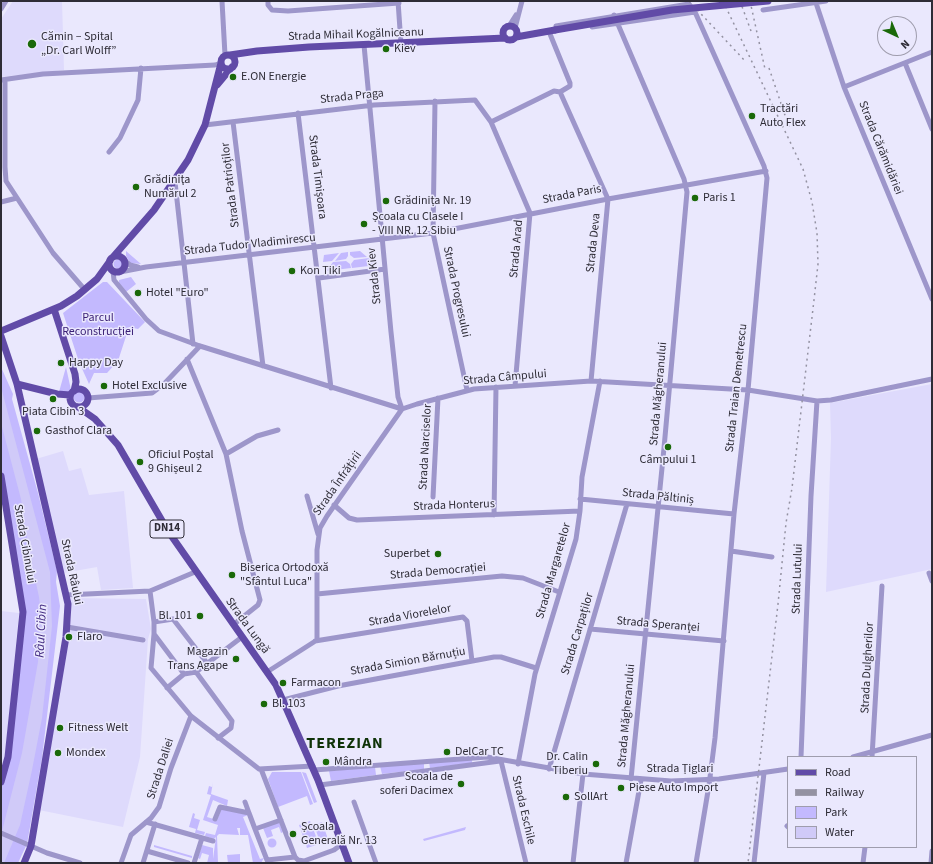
<!DOCTYPE html>
<meta charset="utf-8">
<style>
body{margin:0}
#map{position:relative;width:933px;height:864px;overflow:hidden;background:#eae8fd;font-family:"Source Sans 3",sans-serif}
canvas{display:block}
.frame{position:absolute;inset:0;border:2px solid #2e2c36;pointer-events:none}
.legend{position:absolute;left:787px;top:756px;width:130px;height:92px;box-sizing:border-box;background:#eae8fd;border:1px solid #9f9dad;margin:0;padding:5px 7px;list-style:none;font-size:12px;color:#2e2c36}
.legend li{display:flex;align-items:center;gap:8px;height:20px}
.legend b{width:20px;border:1px solid #9f9dad}
.north{position:absolute;left:877px;top:16px;width:40px;height:40px;box-sizing:border-box;background:#eae8fd;border:1px solid #9f9dad;border-radius:50%;rotate:136deg;font-size:11px;font-weight:700;line-height:16px;text-align:center;color:#2e2c36}
.north::after{content:'';display:block;margin:auto;width:14px;height:18px;background:#1a6909;clip-path:polygon(50% 0,100% 100%,50% 72%,0 100%)}
</style>
<div id="map">
<canvas width="933" height="864"></canvas>
<div class="frame"></div>
<ul class="legend">
<li><b style="height:5px;background:#614ba7"></b>Road</li>
<li><b style="height:5px;background:#9492a2"></b>Railway</li>
<li><b style="height:11px;background:#c3b9fe"></b>Park</li>
<li><b style="height:11px;background:#d0caf8"></b>Water</li>
</ul>
<div class="north">N</div>
</div>
<script>
const ctx = document.querySelector('canvas').getContext('2d');
ctx.lineJoin = 'round';
function paint(path, color) {
  ctx.fillStyle = color;
  ctx.fill(path, 'evenodd');
}
function toPath(rows) {
  const path = new Path2D();
  for (const r of rows) {
    if (r.length === 3) {
      path.moveTo(r[0] + r[2], r[1]);
      path.arc(r[0], r[1], r[2], 0, 2 * Math.PI);
      continue;
    }
    path.moveTo(r[0], r[1]);
    for (let i = 2; i < r.length; i += 2) path.lineTo(r[i], r[i + 1]);
  }
  return path;
}
function strokePath(path, color, width, dash) {
  ctx.strokeStyle = color;
  ctx.lineWidth = width;
  ctx.lineCap = dash ? 'butt' : 'round';
  ctx.setLineDash(dash || []);
  ctx.stroke(path);
}
function drawText(font, color, halo, rows, align = 'center') {
  ctx.font = font + ' "Source Sans 3",sans-serif';
  ctx.lineWidth = 3;
  ctx.setLineDash([]);
  ctx.textBaseline = 'middle';
  ctx.strokeStyle = halo;
  ctx.fillStyle = color;
  for (const [text, x, y, turn = 0] of rows) {
    ctx.save();
    ctx.translate(x, y);
    ctx.rotate((+turn || 0) * Math.PI / 180);
    ctx.textAlign = isNaN(turn) ? turn : align;
    if (halo) ctx.strokeText(text, 0, 0);
    ctx.fillText(text, 0, 0);
    ctx.restore();
  }
}
paint(toPath([
 [13,1,62,1,64,70,1,77,1,19],
 [932,384,932,569,826,592,831,438,830,403],
 [63,451,69,471,81,468,89,495,124,491,133,588,101,590,97,567,63,573,36,459],
 [71,598,146,599,151,629,148,639,140,757,123,827,39,810,71,616],
 [1,611,19,613,5,757,1,768]
]), '#dedafc');
paint(toPath([
 [126,251,141,264,130,263,126,256],
 [360,251,367,257,354,258,350,255,350,252],
 [348,252,348,256,346,259,335,261,341,253],
 [339,253,332,261,323,262,324,255],
 [369,258,377,265,352,268,351,264,354,260],
 [118,264,4.5],
 [346,261,350,264,351,268,326,271,333,262],
 [131,277,136,284,126,292,119,284,119,280],
 [103,282,107,282,145,322,138,329,129,327,118,361,107,373,94,373,89,384,79,362,63,313],
 [1,367,13,394,12,399,38,493,57,571,56,582,60,606,42,758,27,844,18,863,1,863,1,786,8,757,23,612,1,476],
 [66,367,71,390,69,392,59,392],
 [79,397,5.5],
 [472,759,472,763,430,768,429,762],
 [424,763,424,769,382,774,380,766],
 [375,767,376,775,331,781,329,771],
 [272,772,301,772,313,804,310,805,307,796,278,807,268,779],
 [302,772,306,773,317,802,314,803],
 [213,782,211,794,228,800,227,806,213,800,207,817,217,820,222,808,248,815,243,817,260,859,264,858,261,863,253,863,248,835,240,835,240,828,237,828,239,835,219,834,217,836,218,863,207,863,209,855,202,853,200,859,198,858,202,845,213,848,213,859,216,837,214,839,205,836,206,833,215,835,218,825,203,820,211,795,207,794,209,786,212,787],
 [193,813,195,814,194,818,200,820,197,830,205,832,204,835,195,833,196,829,189,827],
 [310,821,319,844,307,848,299,825],
 [279,822,283,832,281,833,279,827,271,830,273,836,267,838,263,828],
 [322,822,328,839,320,842,314,825],
 [466,827,465,830,424,841,423,839],
 [272,843,4.5],
 [154,845,192,856,192,858,154,847],
 [240,854,240,863,228,863,227,855]
]), '#c3b9fe');
paint(toPath([
 [1,387,50,572,52,626,42,718,32,770,20,825,4,863,1,863,1,835,22,753,38,662,41,615,39,597,29,550,21,499,1,423]
]), '#d0caf8');
strokePath(toPath([
 [222,1,225,55],
 [268,1,268,5,272,10,288,11,399,3],
 [398,1,401,44],
 [816,3,844,87,932,299],
 [1,9,6,1],
 [763,10,826,1],
 [695,12,764,166,767,178,748,390,734,514,715,738,709,785,696,863],
 [614,15,684,179,687,192,664,448,631,779],
 [509,26,516,15],
 [556,26,689,4,695,12,592,27],
 [515,28,522,1],
 [905,63,932,129],
 [1,80,43,74,215,65,221,63],
 [5,80,5,167,6,181,53,253,85,290],
 [844,87,932,52],
 [560,92,608,199,591,381],
 [435,101,433,233,467,390],
 [298,113,331,388],
 [233,122,263,366],
 [491,122,554,91,560,92,570,86,570,83,550,34],
 [205,125,374,105,475,100,491,122,530,213,515,386],
 [109,152,120,138,138,100,141,68],
 [175,182,193,344],
 [1,202,17,198],
 [124,260,130,265,138,267],
 [113,271,114,280,146,319,159,331,200,346,402,409,417,404,474,389,591,381,748,390,817,401,831,400,932,379],
 [120,272,146,267,433,233,608,199,766,171],
 [319,278,385,269],
 [187,359,226,454,242,531,260,600,258,605,233,625],
 [88,398,152,393,164,384,200,346],
 [226,454,257,436,278,430],
 [307,496,318,534],
 [433,497,438,398],
 [580,499,734,514],
 [334,505,349,518,357,520,580,511],
 [494,515,496,387],
 [731,551,772,557],
 [929,573,932,581],
 [150,591,154,622,154,634,184,674,196,672,232,721,231,728,218,738],
 [317,594,502,576,523,578,559,592],
 [66,595,150,591,195,572],
 [154,622,173,619,207,663],
 [67,627,143,640],
 [590,629,724,641],
 [154,634,151,668,191,716,259,769,313,766],
 [315,641,463,617,467,621,472,661],
 [196,672,242,637],
 [267,672,317,640,317,550,320,528,327,516,402,409,398,397,391,332,364,45],
 [167,688,184,674],
 [283,700,338,686,494,657,501,657,536,668],
 [801,757,811,496,817,401],
 [853,757,932,735],
 [872,757,882,586],
 [501,761,526,863],
 [518,764,535,674,576,539,580,511,582,477,600,381],
 [261,769,295,857],
 [549,769,627,504],
 [314,770,487,757,583,774,671,781,719,779,788,769],
 [320,785,500,761],
 [245,802,249,813],
 [354,802,376,863],
 [215,819,220,807,249,813,255,829],
 [146,822,213,841],
 [787,826,788,827],
 [1,833,47,853,80,863],
 [147,851,188,863],
 [267,860,295,857,298,860,304,861,334,850,342,844],
 [267,860,255,829,281,820],
 [121,863,131,835,151,818,159,807,171,768,191,716],
 [143,863,155,824],
 [194,863,202,838],
 [573,863,583,774],
 [626,863,641,780],
 [754,863,764,773],
 [863,863,865,847],
 [931,863,932,851]
]), '#9d96ca', 5);
strokePath(toPath([
 [510,33,7],
 [516,37,555,30],
 [230,55,257,51,309,47,505,38],
 [228,62,7],
 [217,85,232,67],
 [117,264,8],
 [113,257,154,210,188,160,205,125,221,63],
 [54,309,75,374,76,382,74,391],
 [1,331,61,306,77,296,97,279,110,261],
 [1,336,17,384,68,604,66,637,31,846,24,863],
 [17,384,57,394,70,395],
 [79,398,9],
 [78,407,95,419,118,445,168,531,276,685,318,780,349,863],
 [1,476,23,612,8,757,1,782]
]), '#614ba7', 7);
strokePath(toPath([
 [689,1,746,62],
 [723,1,803,169,812,202,817,233,818,264,814,300,792,488,786,523,778,604,748,863],
 [740,1,751,31],
 [750,1,765,69],
 [769,68,790,130]
]), '#9492a2', 1.5, [2, 4]);
strokePath(toPath([
 [555,30,672,10,768,1]
]), '#614ba7', 7);
for (const [x, y, r, color] of [
 [32,44,5,"#1a6909"],
 [386,49,4,"#1a6909"],
 [233,77,4,"#1a6909"],
 [752,116,4,"#1a6909"],
 [136,187,4,"#1a6909"],
 [695,198,4,"#1a6909"],
 [386,201,4,"#1a6909"],
 [364,224,4,"#1a6909"],
 [292,271,4,"#1a6909"],
 [138,293,4,"#1a6909"],
 [61,363,4,"#1a6909"],
 [104,386,4,"#1a6909"],
 [53,399,4,"#1a6909"],
 [37,431,4,"#1a6909"],
 [668,447,4,"#1a6909"],
 [140,462,4,"#1a6909"],
 [438,554,4,"#1a6909"],
 [232,575,4,"#1a6909"],
 [200,616,4,"#1a6909"],
 [69,637,4,"#1a6909"],
 [236,659,4,"#1a6909"],
 [283,683,4,"#1a6909"],
 [264,704,4,"#1a6909"],
 [60,728,4,"#1a6909"],
 [447,752,4,"#1a6909"],
 [58,753,4,"#1a6909"],
 [326,762,4,"#1a6909"],
 [596,764,4,"#1a6909"],
 [461,784,4,"#1a6909"],
 [621,788,4,"#1a6909"],
 [566,797,4,"#1a6909"],
 [293,834,4,"#1a6909"]
]) {
  const dot = new Path2D();
  dot.arc(x, y, r, 0, 2 * Math.PI);
  ctx.fillStyle = color;
  ctx.fill(dot);
  strokePath(dot, '#eae8fd', 1.5);
}
for (const [x, y, w] of [
 [167,529,34]
]) {
  const box = new Path2D();
  box.roundRect(x - w / 2, y - 9, w, 18, 3);
  ctx.fillStyle = '#eae8fd';
  ctx.fill(box);
  strokePath(box, '#2e2c36', 1);
}
drawText('bold 11px', '#2e2c36', null, [
 ["DN14",167,529]
]);
drawText('12px', '#2e2c36', '#eae8fd', [
 ["Strada Mihail Kogălniceanu",356,35,-2],
 ["Strada Praga",352,97,-6],
 ["Strada Cărămidăriei",880,148,68],
 ["Strada Timișoara",317,177,83],
 ["Strada Patrioților",231,185,-97],
 ["Strada Paris",572,195,-11],
 ["Strada Deva",594,243,-84],
 ["Strada Tudor Vladimirescu",250,245,-6],
 ["Strada Arad",517,249,-85],
 ["Strada Kiev",375,276,-96],
 ["Strada Progresului",456,292,78],
 ["Strada Câmpului",505,378,-5],
 ["Strada Traian Demetrescu",737,388,-84],
 ["Strada Măgheranului",659,394,-85],
 ["Strada Narciselor",426,447,-87],
 ["Strada Înfrățirii",338,484,-55],
 ["Strada Păltiniș",658,497,6],
 ["Strada Honterus",454,506,-2],
 ["Strada Cibinului",24,544,80],
 ["Strada Margaretelor",554,571,-74],
 ["Strada Râului",71,572,78],
 ["Strada Democrației",438,572,-5],
 ["Strada Lutului",798,579,-88],
 ["Strada Viorelelor",410,616,-10],
 ["Strada Speranței",658,625,5],
 ["Strada Lungă",247,626,54],
 ["Strada Carpaților",578,634,-73],
 ["Strada Simion Bărnuțiu",408,662,-10],
 ["Strada Dulgherilor",868,668,-87],
 ["Strada Măgheranului",627,716,-85],
 ["Strada Daliei",161,769,-72],
 ["Strada Țiglari",680,769],
 ["Strada Eschile",523,810,77]
]);
drawText('12px', '#2e2c36', '#eae8fd', [
 ["Cămin – Spital",41,37],
 ["„Dr. Carl Wolff”",41,51],
 ["Kiev",394,49],
 ["E.ON Energie",241,77],
 ["Tractări",760,109],
 ["Auto Flex",760,123],
 ["Grădiniţa",144,180],
 ["Numărul 2",144,194],
 ["Paris 1",703,198],
 ["Grădinița Nr. 19",394,201],
 ["Școala cu Clasele I",372,217],
 ["- VIII NR. 12 Sibiu",372,231],
 ["Kon Tiki",300,271],
 ["Hotel \"Euro\"",146,293],
 ["Happy Day",69,363],
 ["Hotel Exclusive",112,386],
 ["Piata Cibin 3",53,412,"center"],
 ["Gasthof Clara",45,431],
 ["Oficiul Poștal",148,455],
 ["9 Ghișeul 2",148,469],
 ["Câmpului 1",668,460,"center"],
 ["Superbet",430,554,"right"],
 ["Biserica Ortodoxă",240,568],
 ["\"Sfântul Luca\"",240,582],
 ["Bl. 101",192,616,"right"],
 ["Flaro",77,637],
 ["Magazin",228,652,"right"],
 ["Trans Agape",228,666,"right"],
 ["Farmacon",291,683],
 ["Bl. 103",272,704],
 ["Fitness Welt",68,728],
 ["DelCar TC",455,752],
 ["Mondex",66,753],
 ["Dr. Calin",588,757,"right"],
 ["Tiberiu",588,771,"right"],
 ["Mândra",334,762],
 ["Scoala de",453,777,"right"],
 ["soferi Dacimex",453,791,"right"],
 ["Piese Auto Import",629,788],
 ["SollArt",574,797],
 ["Școala",301,827],
 ["Generală Nr. 13",301,841]
], 'left');
drawText('12px', '#391f75', '#eae8fd', [
 ["Parcul",98,318],
 ["Reconstrucției",98,332]
]);
drawText('italic 13px', '#432b82', '#eae8fd', [
 ["Râul Cibin",42,631,-87]
]);
ctx.letterSpacing = '1px';
drawText('bold 16px', '#0f3308', '#eae8fd', [
 ["TEREZIAN",345,744]
]);
ctx.letterSpacing = '0px';
</script>
